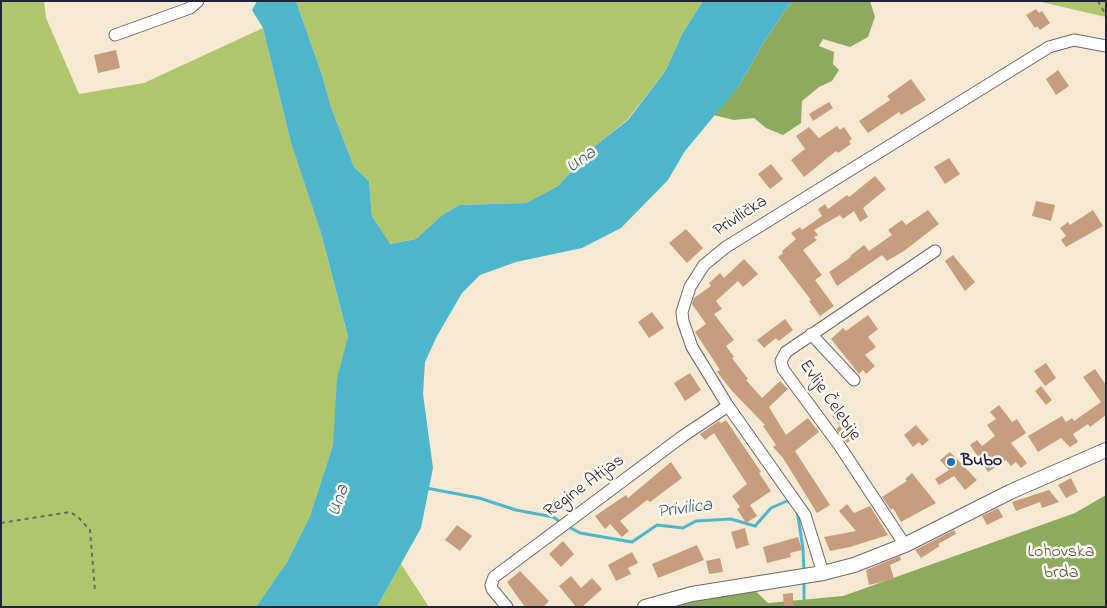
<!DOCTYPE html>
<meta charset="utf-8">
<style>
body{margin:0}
#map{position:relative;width:1107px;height:608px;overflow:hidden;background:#f5e9d2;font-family:"Indie Flower",sans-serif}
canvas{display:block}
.frame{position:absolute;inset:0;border:2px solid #22223b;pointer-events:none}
</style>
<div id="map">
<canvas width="1107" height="608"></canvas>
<div class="frame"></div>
</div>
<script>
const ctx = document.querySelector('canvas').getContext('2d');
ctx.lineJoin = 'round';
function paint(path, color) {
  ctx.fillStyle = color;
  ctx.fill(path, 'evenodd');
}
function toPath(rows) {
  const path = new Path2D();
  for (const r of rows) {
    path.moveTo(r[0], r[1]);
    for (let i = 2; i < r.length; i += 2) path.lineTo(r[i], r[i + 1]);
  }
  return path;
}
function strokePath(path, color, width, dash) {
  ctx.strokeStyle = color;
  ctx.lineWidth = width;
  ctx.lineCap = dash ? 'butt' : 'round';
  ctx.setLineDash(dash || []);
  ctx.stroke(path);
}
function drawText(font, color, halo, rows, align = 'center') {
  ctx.font = font + ' "Indie Flower",sans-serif';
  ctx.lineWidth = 5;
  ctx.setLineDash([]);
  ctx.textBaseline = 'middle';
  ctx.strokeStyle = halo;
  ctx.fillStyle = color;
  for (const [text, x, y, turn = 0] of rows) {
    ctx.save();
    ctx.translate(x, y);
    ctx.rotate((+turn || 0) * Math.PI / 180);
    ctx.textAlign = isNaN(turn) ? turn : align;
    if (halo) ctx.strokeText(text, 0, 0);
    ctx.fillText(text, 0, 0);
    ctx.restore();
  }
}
paint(toPath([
 [1,1,44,1,46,18,79,94,144,83,263,28,291,143,321,233,348,338,333,445,310,516,287,562,256,607,1,607],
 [296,1,703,1,682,34,666,70,627,120,595,146,558,186,526,203,459,205,441,216,416,239,389,244,372,216,369,181,354,167,331,107,322,75],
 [1037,1,1106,1,1106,17],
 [401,564,429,607,377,607]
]), '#b0c66a');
paint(toPath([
 [792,1,870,1,875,17,868,37,850,47,823,39,819,46,834,52,833,64,839,70,832,81,819,87,802,101,801,123,783,135,766,128,754,118,734,120,713,115,739,86,765,40],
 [1106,495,1106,607,645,607,748,584,768,603,843,596,1075,513]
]), '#8cab5e');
paint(toPath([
 [257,1,296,1,322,75,331,107,354,167,369,181,372,216,390,244,416,239,441,216,459,205,526,203,558,186,595,146,628,120,666,70,682,34,703,1,792,1,765,40,739,86,685,151,668,180,621,228,582,248,516,262,480,275,462,293,437,336,425,362,423,394,433,468,421,528,377,607,256,607,287,562,310,516,333,445,337,378,348,337,321,233,291,143,263,28,252,10]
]), '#4eb6cc');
strokePath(toPath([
 [426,488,479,498,516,510,553,517,562,523],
 [797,510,803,549,804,573],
 [567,526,580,533,632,542,657,525,683,528,696,521,731,519,755,526,771,508,787,501,792,503],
 [804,579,804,599]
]), '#4eb6cc', 3);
paint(toPath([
 [1036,9,1039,13,1042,11,1050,23,1040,30,1037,26,1035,28,1026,15],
 [116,50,120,68,98,73,94,55],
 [1058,70,1069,86,1056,95,1046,79],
 [911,79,926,100,901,115,899,112,868,133,859,121,890,100,887,96],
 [829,102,833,108,813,121,809,114],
 [837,126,840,130,844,127,852,139,849,141,851,144,838,153,836,151,804,177,791,160,805,149,796,136,809,127,819,138],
 [949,158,960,174,945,184,934,167],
 [771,164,783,179,770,189,758,174],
 [875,176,886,189,863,208,868,217,860,222,854,211,843,219,840,215,814,230,818,235,814,237,817,240,803,250,822,275,815,280,834,306,820,316,809,301,811,300,778,257,783,253,782,251,796,239,791,233,800,227,802,230,822,216,818,209,825,204,828,209,847,195,849,197],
 [1036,201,1055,205,1051,221,1032,216],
 [928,210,939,224,904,251,887,261,882,255,837,286,829,272,851,257,850,256,864,245,869,251,892,235,888,230,902,220,906,225],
 [1093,210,1103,226,1066,247,1061,240,1066,236,1060,228,1068,222,1070,225],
 [686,229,703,248,687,263,669,243],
 [953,255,975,282,965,291,945,261],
 [744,259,758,274,743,287,738,281,716,301,722,309,714,314,734,340,726,346,734,357,732,358,748,379,746,380,762,398,780,381,788,389,769,407,786,435,808,418,819,432,795,451,830,505,817,513,783,458,773,447,776,445,763,426,765,425,732,391,717,372,720,370,695,332,706,324,692,304,694,298,711,286,709,283,720,273,724,278],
 [652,312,664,328,649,338,638,322],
 [868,315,878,329,868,337,876,347,865,355,875,366,866,374,863,370,859,374,831,339,843,328,846,331],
 [785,319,793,330,779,341,776,338,764,348,757,340],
 [1046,363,1056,378,1045,386,1034,371],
 [1095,369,1106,385,1106,415,1090,427,1088,424,1073,434,1078,442,1070,447,1061,438,1038,452,1028,436,1062,416,1066,422,1072,418,1074,421,1101,402,1083,377],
 [690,373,701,390,685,401,674,383],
 [1041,386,1052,400,1046,405,1035,391],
 [999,405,1012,422,1017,419,1026,433,1011,443,1027,463,1021,468,1016,462,1011,466,1006,460,988,472,970,445,977,440,982,446,995,436,987,425,996,419,990,412],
 [840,411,858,434,847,443,836,429,840,426,832,416],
 [726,420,761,472,759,473,771,491,750,505,757,516,746,523,737,509,740,507,732,496,747,484,714,433,705,440,700,434,719,421,721,423],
 [916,425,929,440,922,446,919,442,913,447,904,435],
 [950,452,977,480,965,490,954,476,939,485,935,479,949,470,940,460],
 [671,462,682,478,650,502,647,500,620,521,629,531,622,537,610,524,605,529,595,516,626,495,628,498],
 [912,473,936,503,901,522,893,508,891,510,882,497,907,481,905,479],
 [1071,478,1078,492,1066,498,1058,485],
 [1049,490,1059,502,1042,508,1040,502,1016,511,1012,502],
 [847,504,854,513,870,506,888,535,850,547,830,551,824,537,856,531,839,511],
 [998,508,1003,517,987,525,982,516],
 [457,525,472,536,460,551,445,540],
 [745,528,749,545,736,549,731,532],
 [954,530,956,534,938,544,940,546,921,558,915,550],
 [798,537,802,550,790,553,791,557,767,563,763,547],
 [563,541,574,554,561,567,549,554],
 [697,545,704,560,658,578,652,564],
 [632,552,638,563,628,568,631,574,616,581,608,565],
 [900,556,901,560,890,565,894,579,869,585,866,570],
 [720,558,723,572,709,574,706,561],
 [520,571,549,601,543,607,525,607,507,582],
 [571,576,581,588,592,578,602,589,582,607,576,607,559,586],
 [793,593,793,607,784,607,783,594]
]), '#c69d7d');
const minor = toPath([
 [115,35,190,8,198,1],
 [811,334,854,380],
 [905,545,839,445,783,369,781,361,786,352,935,251],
 [823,573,805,515,728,406,692,347,683,321,682,312,690,287,704,265,726,247,1049,47,1074,40,1106,46],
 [507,607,492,589,491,585,494,577,683,436,728,406]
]);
const tertiary = toPath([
 [645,607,692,594,823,573,854,565,905,545,1010,492,1106,450]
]);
strokePath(minor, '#6c6870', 13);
strokePath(tertiary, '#6c6870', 16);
strokePath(toPath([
 [1098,1,1106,15],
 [1,523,70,512,78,517,90,530,95,591]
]), '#6c6870', 2, [4, 4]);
strokePath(minor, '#fff', 11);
strokePath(tertiary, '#fff', 14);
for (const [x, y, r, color] of [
 [951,462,5,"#1f6fb2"]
]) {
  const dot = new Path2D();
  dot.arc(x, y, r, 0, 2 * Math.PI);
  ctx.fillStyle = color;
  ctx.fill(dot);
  strokePath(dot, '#fbf7ec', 2);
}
drawText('18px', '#22223b', '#fbf7ec', [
 ["Privilička",741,217,-33],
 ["Evlije Čelebije",829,401,55],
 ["Regine Atijas",585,487,-36]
]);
drawText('bold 18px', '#22223b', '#fbf7ec', [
 ["Bubo",961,462]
], 'left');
drawText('18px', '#545b4b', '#fbf7ec', [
 ["Lohovska",1061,553],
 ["brda",1061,574]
]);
drawText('italic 19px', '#345d75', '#fbf7ec', [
 ["Una",582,161,-35],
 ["Una",340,501,-70],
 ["Privilica",685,510,-8]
]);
</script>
